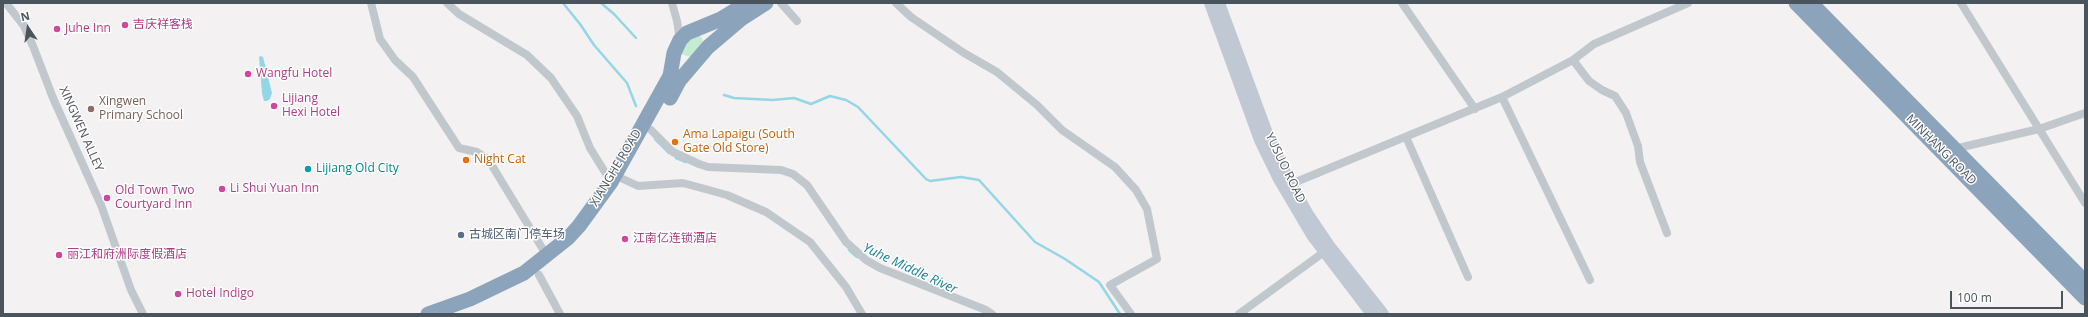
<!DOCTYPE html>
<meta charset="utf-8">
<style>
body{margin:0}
#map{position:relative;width:2088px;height:317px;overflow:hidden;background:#f3f1f1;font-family:"Open Sans",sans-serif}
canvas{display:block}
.frame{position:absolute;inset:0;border:4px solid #4a545d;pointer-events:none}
.north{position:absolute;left:8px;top:8px;width:40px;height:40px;-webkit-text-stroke:3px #fff;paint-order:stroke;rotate:347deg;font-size:11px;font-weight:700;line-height:16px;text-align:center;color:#4a545d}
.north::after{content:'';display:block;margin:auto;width:14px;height:18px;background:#4a545d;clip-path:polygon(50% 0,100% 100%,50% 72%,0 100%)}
.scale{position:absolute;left:1950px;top:291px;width:113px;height:18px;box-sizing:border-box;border:2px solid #4a545d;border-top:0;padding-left:5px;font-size:12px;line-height:14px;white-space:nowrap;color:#4a545d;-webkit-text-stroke:3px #fff;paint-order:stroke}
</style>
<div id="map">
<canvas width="2088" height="317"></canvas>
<div class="frame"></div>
<div class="north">N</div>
<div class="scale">100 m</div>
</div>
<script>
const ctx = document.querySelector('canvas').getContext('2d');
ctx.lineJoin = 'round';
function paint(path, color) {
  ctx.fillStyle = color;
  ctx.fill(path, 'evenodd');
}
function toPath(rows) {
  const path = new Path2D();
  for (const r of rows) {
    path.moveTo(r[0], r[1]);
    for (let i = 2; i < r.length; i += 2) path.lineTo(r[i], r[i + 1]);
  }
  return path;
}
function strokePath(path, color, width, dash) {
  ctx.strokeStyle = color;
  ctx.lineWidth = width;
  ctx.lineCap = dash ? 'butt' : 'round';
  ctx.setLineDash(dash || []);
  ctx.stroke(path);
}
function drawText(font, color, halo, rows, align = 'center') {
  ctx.font = font + ' "Open Sans","Noto Sans SC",sans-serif';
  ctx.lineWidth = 3;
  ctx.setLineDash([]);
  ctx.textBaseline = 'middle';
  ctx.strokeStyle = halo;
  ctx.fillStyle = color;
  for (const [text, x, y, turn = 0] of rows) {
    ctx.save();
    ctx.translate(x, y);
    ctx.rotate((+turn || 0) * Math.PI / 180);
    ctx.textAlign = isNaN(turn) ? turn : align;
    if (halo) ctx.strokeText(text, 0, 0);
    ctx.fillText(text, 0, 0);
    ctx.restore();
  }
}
paint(toPath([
 [698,35,702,38,703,45,691,57,681,54,683,42]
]), '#c3ecd2');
paint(toPath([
 [261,56,263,57,272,93,270,99,267,101,264,101,262,93,259,57]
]), '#93d6e6');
strokePath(toPath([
 [563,3,580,24,594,45,627,83,636,106],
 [601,3,614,14,636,38],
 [724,95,734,98,773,100,794,98,811,104,830,96,846,100,858,107,926,179,930,181,961,177,979,180,1035,242,1065,259,1099,282,1120,314],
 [655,139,669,153],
 [676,158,686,162],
 [849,250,857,257]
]), '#93d6e6', 2.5);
strokePath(toPath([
 [6,3,24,26,33,46,53,98,101,205,131,290,143,314],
 [371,3,380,39,395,60,413,77,459,148,477,152,488,159,547,256],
 [447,3,459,14,527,55,551,78,577,116,590,148,611,182],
 [672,3,677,21,680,40],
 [781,3,797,21],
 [896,3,911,17,964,53,997,72,1037,105,1062,130,1115,167,1136,190,1147,209,1157,259,1110,285,1131,314],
 [1402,3,1475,109],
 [1961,3,2085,203],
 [1573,60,1589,81,1602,90,1615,96,1626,113,1638,146,1640,162,1667,233],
 [1502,97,1590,280],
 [651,130,673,152,699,164,708,167,781,170,793,174,807,185,846,242,866,260,880,268,986,310,992,314],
 [1406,137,1468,277],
 [1954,149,2039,129,2085,113],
 [623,179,638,186,683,183,727,195,766,212,810,242,846,287,862,314],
 [1291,184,1502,97,1573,60,1594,44,1688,3],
 [539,275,560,314],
 [1239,314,1324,252]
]), '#c0c8ce', 8);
strokePath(toPath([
 [1210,3,1260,140,1279,179,1312,235,1372,314],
 [1219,3,1268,136,1286,175,1307,213,1330,247,1383,314]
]), '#c0c9d3', 12);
strokePath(toPath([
 [1796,3,2085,298],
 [1811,3,2085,282],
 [670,98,679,81,708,47,741,19,766,3],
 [428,314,470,299,524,273,568,238,579,226,611,182,670,76,674,53,680,40,687,33,721,19,747,3]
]), '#8ca4bb', 15);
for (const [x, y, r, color] of [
 [125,25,4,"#d1479c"],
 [57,29,4,"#d1479c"],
 [248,74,4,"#d1479c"],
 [274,106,4,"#d1479c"],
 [91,109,4,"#8d6e63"],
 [675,142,4,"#e8710a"],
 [466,160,4,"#e8710a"],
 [308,169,4,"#0f9aa8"],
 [222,189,4,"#d1479c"],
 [107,198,4,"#d1479c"],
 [461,235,4,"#5c6f8a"],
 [625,239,4,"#d1479c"],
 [59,255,4,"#d1479c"],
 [178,294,4,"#d1479c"]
]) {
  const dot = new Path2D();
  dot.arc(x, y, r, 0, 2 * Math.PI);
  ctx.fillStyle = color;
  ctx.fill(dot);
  strokePath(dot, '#fff', 1.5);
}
drawText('12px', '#b23c85', '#fff', [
 ["吉庆祥客栈",133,25],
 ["Juhe Inn",65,29],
 ["Wangfu Hotel",256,74],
 ["Lijiang",282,99],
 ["Hexi Hotel",282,113],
 ["Li Shui Yuan Inn",230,189],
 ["Old Town Two",115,191],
 ["Courtyard Inn",115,205],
 ["江南亿连锁酒店",633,239],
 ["丽江和府洲际度假酒店",67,255],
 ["Hotel Indigo",186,294]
], 'left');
drawText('12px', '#785e54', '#fff', [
 ["Xingwen",99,102],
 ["Primary School",99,116]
], 'left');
drawText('12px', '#4a545d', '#fff', [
 ["XINGWEN ALLEY",81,129,66],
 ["MINHANG ROAD",1941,150,45],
 ["XIANGHE ROAD",616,168,-59],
 ["YUSUO ROAD",1285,168,64]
]);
drawText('12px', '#c56008', '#fff', [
 ["Ama Lapaigu (South",683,135],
 ["Gate Old Store)",683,149],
 ["Night Cat",474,160]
], 'left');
drawText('12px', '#0d838f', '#fff', [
 ["Lijiang Old City",316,169]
], 'left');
drawText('12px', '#4e5e75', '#fff', [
 ["古城区南门停车场",469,235]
], 'left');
drawText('italic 13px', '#17819b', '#fff', [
 ["Yuhe Middle River",910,269,25]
]);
</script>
